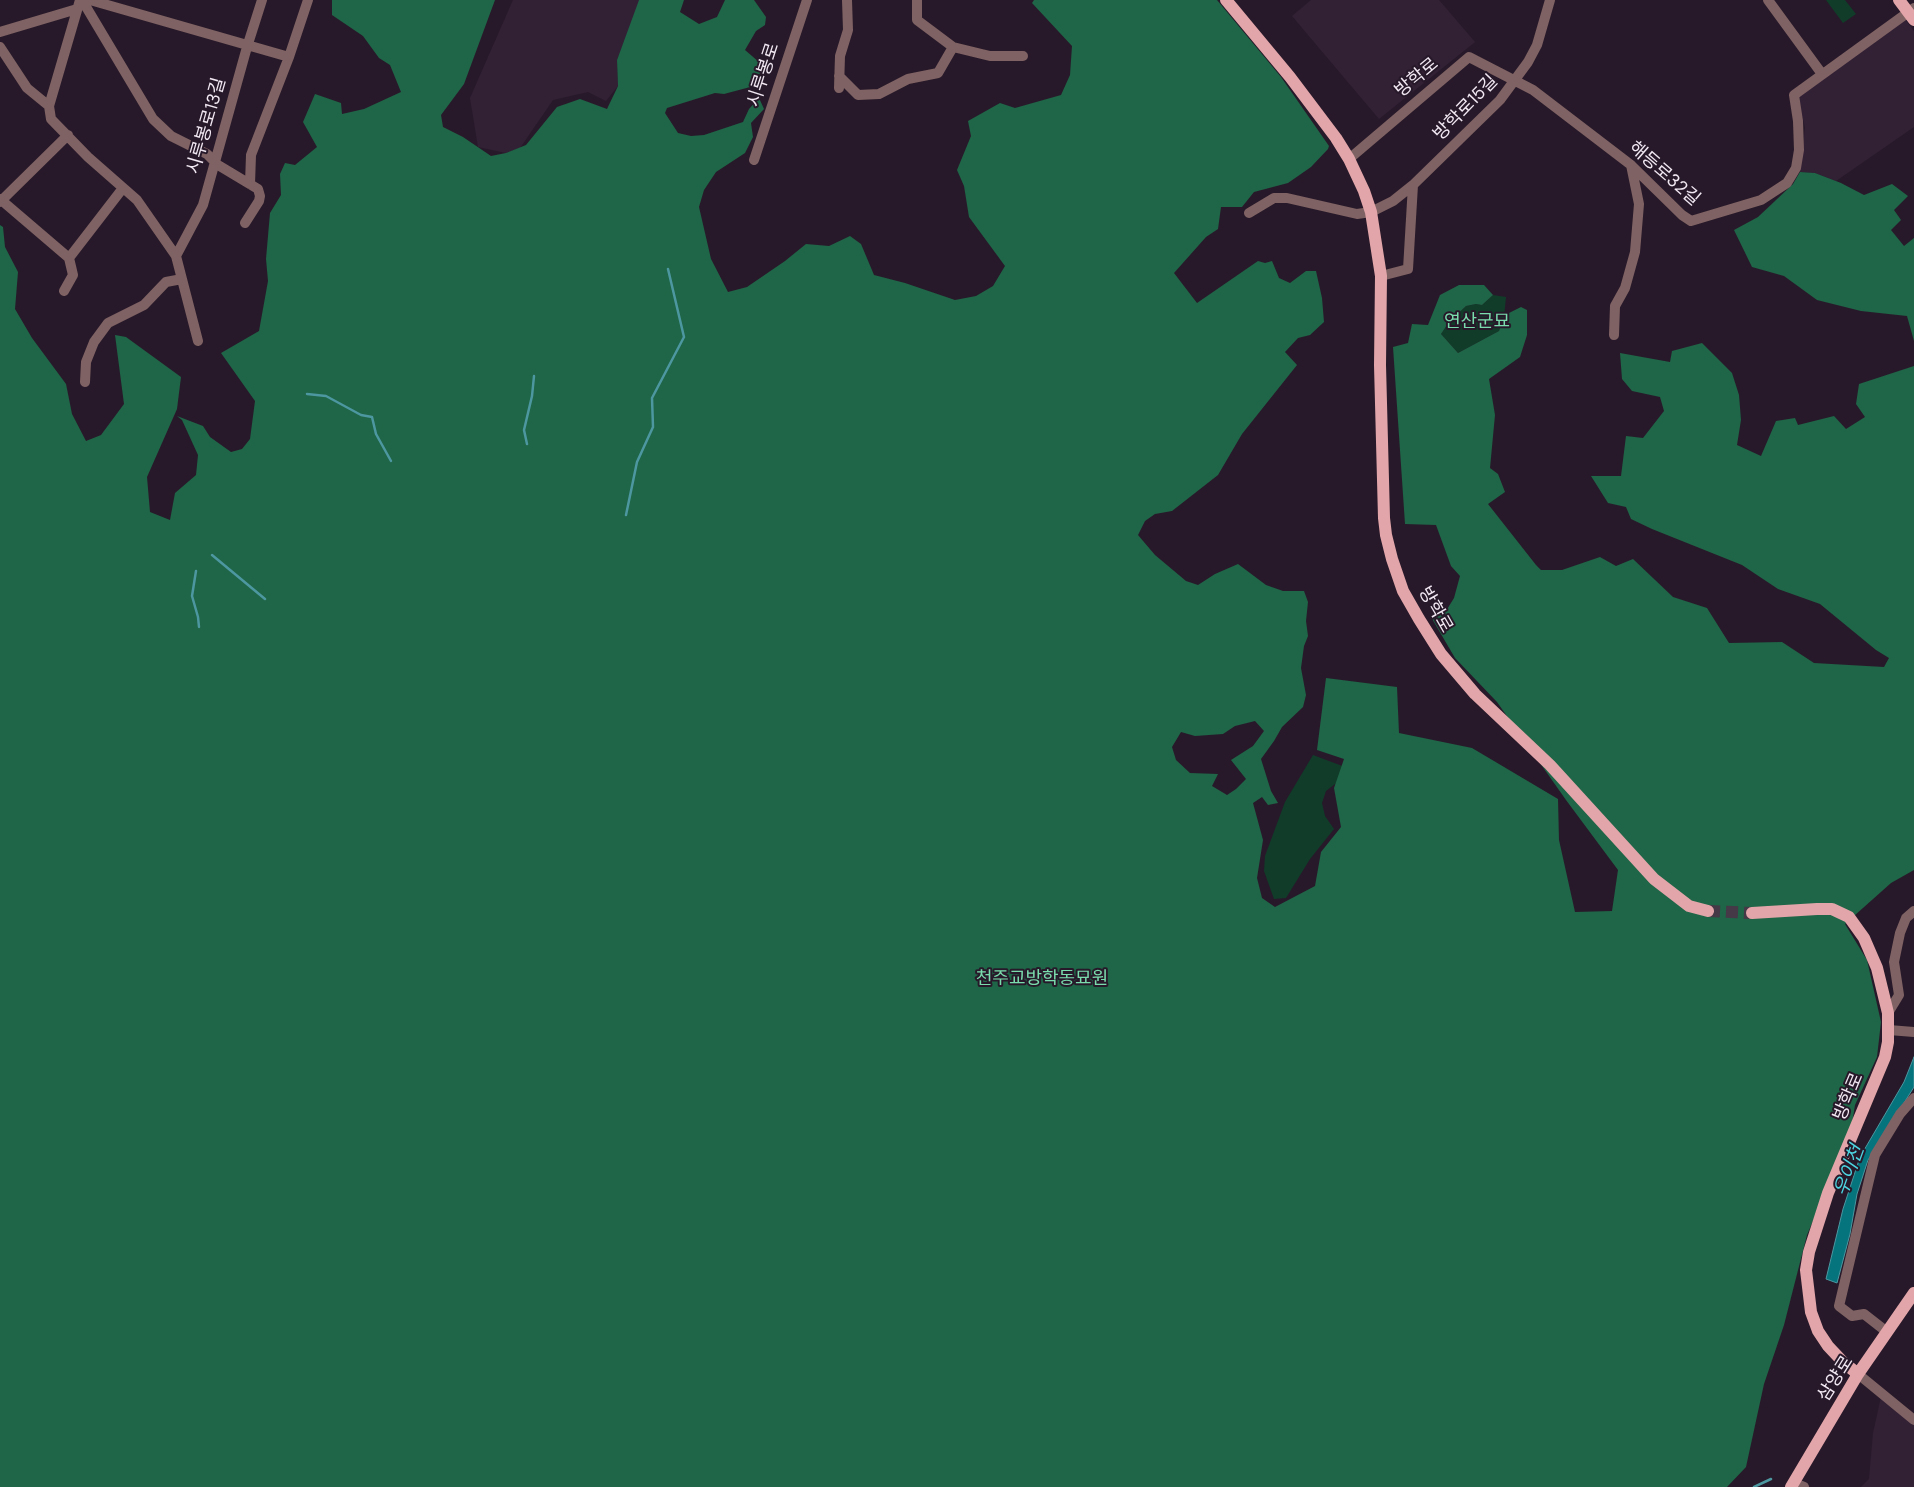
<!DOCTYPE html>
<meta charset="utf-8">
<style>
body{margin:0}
canvas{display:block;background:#271929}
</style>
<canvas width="1914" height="1487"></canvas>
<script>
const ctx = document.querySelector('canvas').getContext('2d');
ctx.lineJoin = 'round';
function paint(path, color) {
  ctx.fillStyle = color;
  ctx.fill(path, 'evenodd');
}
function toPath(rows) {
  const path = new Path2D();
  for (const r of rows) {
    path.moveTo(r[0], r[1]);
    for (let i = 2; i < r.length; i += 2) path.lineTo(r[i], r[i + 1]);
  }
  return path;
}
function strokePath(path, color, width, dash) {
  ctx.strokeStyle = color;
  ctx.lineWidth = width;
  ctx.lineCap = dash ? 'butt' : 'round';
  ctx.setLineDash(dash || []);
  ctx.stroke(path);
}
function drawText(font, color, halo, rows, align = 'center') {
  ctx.font = font + ' "DM Sans","Noto Sans KR",sans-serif';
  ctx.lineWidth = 4;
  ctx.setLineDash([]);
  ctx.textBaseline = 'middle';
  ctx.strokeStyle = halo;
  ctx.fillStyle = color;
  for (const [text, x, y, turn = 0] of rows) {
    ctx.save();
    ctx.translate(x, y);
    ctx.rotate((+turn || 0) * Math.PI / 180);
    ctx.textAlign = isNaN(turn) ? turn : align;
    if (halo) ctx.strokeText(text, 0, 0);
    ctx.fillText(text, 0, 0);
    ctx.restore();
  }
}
paint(toPath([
 [513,0,640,0,617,60,618,86,606,101,588,92,553,100,520,148,506,153,478,147,470,98],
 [1311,0,1439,0,1475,42,1379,119,1292,16],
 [1905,19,1914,31,1914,127,1836,181,1815,173,1800,172,1805,127,1797,98],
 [1881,1397,1914,1424,1914,1487,1861,1487,1869,1479,1873,1433]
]), '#322035');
paint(toPath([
 [1826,0,1845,0,1856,14,1843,23],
 [1493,295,1506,297,1504,317,1499,331,1458,353,1441,334,1449,322,1466,306,1476,304,1482,305],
 [1313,755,1353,770,1326,791,1322,803,1325,816,1334,829,1310,859,1286,898,1274,899,1264,871,1265,856,1285,802]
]), '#103c29');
paint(toPath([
 [332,0,495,0,464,84,441,115,443,127,463,137,491,156,506,153,526,145,557,107,580,99,607,109,618,86,617,60,639,0,684,0,680,12,699,24,717,17,725,0,754,0,766,17,765,25,756,31,745,50,759,62,760,73,754,86,724,94,715,93,667,108,665,113,678,133,691,136,704,135,743,122,749,109,759,98,764,109,751,123,753,137,745,153,716,172,704,190,699,207,711,259,728,292,747,287,785,261,806,244,829,246,850,236,861,244,874,275,905,283,955,300,976,296,993,286,1005,266,969,217,964,186,957,170,971,136,968,121,1000,103,1015,108,1061,95,1070,75,1072,46,1032,3,1034,0,1217,0,1281,77,1329,146,1328,149,1311,167,1288,183,1254,192,1242,207,1221,207,1218,229,1206,237,1174,273,1197,303,1258,261,1265,263,1272,261,1279,278,1290,283,1306,271,1316,271,1322,298,1324,322,1310,335,1298,338,1285,352,1297,365,1242,434,1218,475,1172,511,1155,514,1145,521,1138,535,1155,555,1186,581,1198,585,1215,574,1238,564,1266,585,1283,591,1304,591,1308,602,1306,621,1308,636,1304,646,1301,668,1306,695,1303,707,1282,727,1274,741,1261,759,1271,791,1278,803,1268,805,1262,797,1253,803,1263,840,1257,878,1262,898,1275,907,1315,886,1321,852,1341,827,1334,788,1344,759,1317,750,1326,678,1397,687,1399,733,1472,748,1558,799,1559,840,1575,912,1612,911,1618,870,1566,800,1497,702,1455,658,1431,617,1446,611,1454,598,1460,576,1451,566,1436,525,1405,524,1393,347,1408,343,1412,324,1428,325,1440,295,1459,285,1484,285,1493,295,1482,305,1476,304,1466,306,1449,322,1441,334,1458,353,1499,331,1504,317,1507,314,1521,307,1527,310,1527,335,1520,357,1489,379,1495,415,1490,468,1498,474,1505,492,1488,504,1536,565,1541,570,1562,570,1600,557,1616,566,1633,559,1673,597,1707,608,1729,643,1782,642,1814,663,1884,667,1889,658,1876,650,1820,604,1778,589,1742,565,1652,529,1631,519,1626,507,1608,503,1591,476,1621,476,1626,436,1643,438,1664,411,1660,397,1632,391,1622,379,1620,353,1670,362,1672,351,1702,343,1732,373,1739,395,1741,420,1737,445,1761,456,1776,421,1795,418,1798,425,1834,416,1846,429,1865,417,1856,404,1859,384,1914,366,1914,870,1891,883,1845,924,1867,960,1881,1022,1877,1057,1855,1105,1851,1130,1807,1235,1784,1325,1764,1384,1746,1467,1727,1487,0,1487,0,225,3,227,5,247,18,272,15,309,32,338,66,384,72,414,86,441,101,435,124,404,115,335,126,337,181,377,177,409,147,477,150,512,170,520,175,493,196,475,198,455,182,420,177,416,203,426,210,437,231,452,242,449,250,439,255,401,221,353,259,331,268,281,266,259,270,213,281,195,280,174,285,163,295,165,317,147,303,122,315,94,341,103,342,114,364,109,401,92,390,65,379,58,363,36,332,15],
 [1255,721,1264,731,1253,746,1231,760,1246,779,1236,789,1227,795,1212,786,1218,774,1190,773,1176,760,1172,747,1181,732,1195,736,1223,734,1235,726],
 [1800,172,1815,173,1841,183,1864,195,1892,184,1908,196,1894,210,1901,220,1891,230,1904,246,1914,238,1914,341,1907,316,1861,311,1817,300,1784,276,1752,267,1734,230,1758,217,1793,184]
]), '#1f6547');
const water = toPath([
 [1914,1057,1914,1087,1868,1160,1857,1194,1850,1234,1837,1283,1826,1279,1843,1209,1860,1157,1904,1082,1914,1057]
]);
paint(water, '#05747d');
strokePath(water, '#4c97a0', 1);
strokePath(toPath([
 [307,394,326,396,361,415,372,417,376,434,391,461],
 [527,444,524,430,532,396,534,376],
 [626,515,637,462,653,427,652,398,684,337,668,269],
 [212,555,265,599],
 [196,571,192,596,198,617,199,627],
 [1754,1487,1771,1479]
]), '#4c97a0', 2.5);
strokePath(toPath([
 [1708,911,1752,913]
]), '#453847', 12, [12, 6]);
strokePath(toPath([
 [80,0,49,106,51,119,88,157,137,200,176,256,198,341],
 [82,0,153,119,171,136,207,154,218,165,258,189,260,196,259,201,245,223],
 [90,0,289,57],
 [917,0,917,20,953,47,990,56,1023,56],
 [1768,0,1822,74],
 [0,32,77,9],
 [0,47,27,88,49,106],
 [839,76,858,95,879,94,908,79,938,73,953,47],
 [839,88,840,56,848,30,847,0],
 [1349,159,1469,57,1533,90,1631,165,1682,215,1691,221,1761,200,1787,183,1796,168,1799,150,1798,121,1794,95,1914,8],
 [754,160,807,0],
 [250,184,251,155,289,57,308,0],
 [0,199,69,258],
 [0,202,68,135],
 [1249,213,1274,198,1287,198,1357,214,1371,212,1393,201,1413,185,1500,100,1528,62,1537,45,1550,0],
 [176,256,203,205,247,47,262,0],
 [1381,276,1408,269,1413,185],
 [64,291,73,275,69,258,123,188],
 [1614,335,1615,306,1625,288,1635,252,1639,204,1631,165],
 [85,382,86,362,94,342,108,323,144,305,166,282,182,279],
 [1888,1013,1899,995,1894,962,1900,933,1906,918,1914,911],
 [1889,1030,1914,1032],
 [1887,1332,1864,1314,1852,1316,1839,1306,1875,1155,1900,1114,1914,1098],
 [1858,1374,1914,1420],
 [1794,1483,1804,1487]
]), '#7f6263', 10);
strokePath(toPath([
 [1226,0,1290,77,1336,138,1349,159,1364,191,1371,212,1381,276,1380,365,1384,518,1386,535,1392,559,1403,591,1419,619,1441,654,1475,694,1550,765,1654,879,1689,906,1708,911],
 [1899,0,1914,20],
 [1752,913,1817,909,1832,909,1849,917,1864,938,1877,968,1888,1013,1888,1042,1885,1057,1828,1193,1809,1252,1806,1270,1811,1312,1818,1331,1828,1346,1843,1362,1858,1374],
 [1791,1487,1858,1374,1914,1293]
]), '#e2a5a9', 12);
drawText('18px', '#f1e8f3', '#271929', [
 ["시루봉로",764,75,-72],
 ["방학로",1417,78,-40],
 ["방학로15길",1466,108,-46],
 ["시루봉로13길",207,126,-74],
 ["해등로32길",1664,174,41],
 ["방학로",1435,610,60],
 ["방학로",1849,1097,-67],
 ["삼양로",1836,1379,-58]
]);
drawText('18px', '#7adcad', '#271929', [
 ["연산군묘",1477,322],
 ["천주교방학동묘원",1042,979]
]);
drawText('italic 19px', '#4dd5e1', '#271929', [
 ["우이천",1850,1171,-70]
]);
</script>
